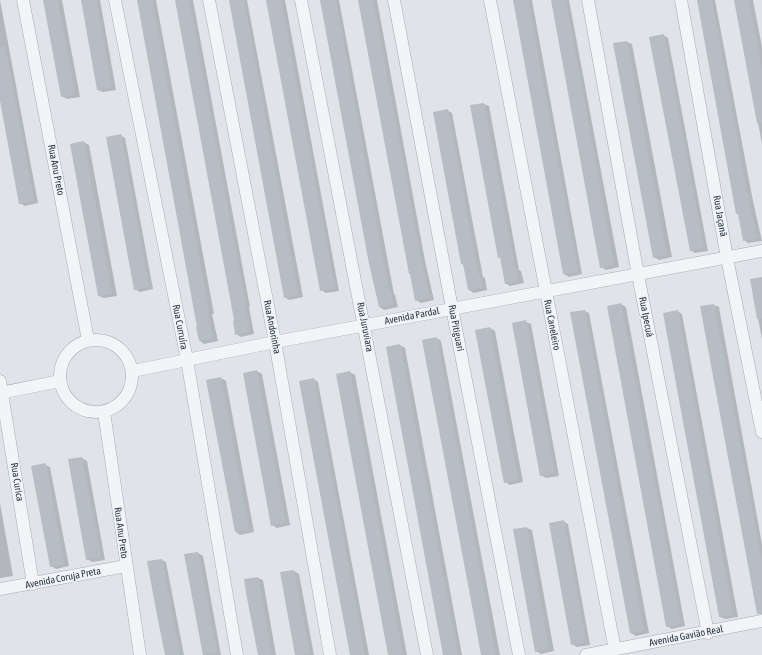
<!DOCTYPE html>
<meta charset="utf-8">
<style>
body{margin:0}
canvas{display:block;background:#e0e4e9}
</style>
<canvas width="762" height="655"></canvas>
<script>
const ctx = document.querySelector('canvas').getContext('2d');
ctx.lineJoin = 'round';
function paint(path, color) {
  ctx.fillStyle = color;
  ctx.fill(path, 'evenodd');
}
function toPath(rows) {
  const path = new Path2D();
  for (const r of rows) {
    if (r.length === 3) {
      path.moveTo(r[0] + r[2], r[1]);
      path.arc(r[0], r[1], r[2], 0, 2 * Math.PI);
      continue;
    }
    path.moveTo(r[0], r[1]);
    for (let i = 2; i < r.length; i += 2) path.lineTo(r[i], r[i + 1]);
  }
  return path;
}
function strokePath(path, color, width, dash) {
  ctx.strokeStyle = color;
  ctx.lineWidth = width;
  ctx.lineCap = dash ? 'butt' : 'round';
  ctx.setLineDash(dash || []);
  ctx.stroke(path);
}
function drawText(font, color, halo, rows, align = 'center') {
  ctx.font = font + ' "Asap Condensed",sans-serif';
  ctx.lineWidth = 3;
  ctx.setLineDash([]);
  ctx.textBaseline = 'middle';
  ctx.strokeStyle = halo;
  ctx.fillStyle = color;
  for (const [text, x, y, turn = 0] of rows) {
    ctx.save();
    ctx.translate(x, y);
    ctx.rotate((+turn || 0) * Math.PI / 180);
    ctx.textAlign = isNaN(turn) ? turn : align;
    if (halo) ctx.strokeText(text, 0, 0);
    ctx.fillText(text, 0, 0);
    ctx.restore();
  }
}
paint(toPath([
 [0,0,38,203,25,206,20,203,0,96],
 [44,0,62,0,80,97,67,99,62,96],
 [82,0,100,0,116,90,103,92,98,90],
 [138,0,156,0,214,314,212,314,218,341,204,344,200,341],
 [176,0,193,0,250,307,249,307,254,334,241,337,236,334,235,321],
 [230,0,247,0,303,297,289,300,285,297],
 [267,0,285,0,339,291,326,293,321,290],
 [322,0,339,0,394,294,395,295,398,307,384,310,380,307],
 [359,0,377,0,425,261,434,300,421,303,416,300],
 [514,0,532,0,582,274,569,277,564,274],
 [552,0,569,0,619,267,606,270,601,267],
 [698,0,715,0,753,201,762,241,748,243,744,240],
 [735,0,753,0,762,47,762,144],
 [663,35,668,38,708,251,695,253,690,250],
 [627,42,632,44,672,257,659,260,654,257],
 [484,104,489,106,519,270,521,271,524,283,510,286,505,283,501,258,499,257],
 [447,110,452,113,483,277,485,278,487,290,474,293,469,290,464,265,462,264],
 [120,135,125,138,153,289,140,292,135,289],
 [84,142,89,145,117,296,104,298,99,296],
 [762,278,762,340,751,280],
 [621,304,626,307,685,626,672,629,667,626],
 [714,305,719,307,762,544,762,613],
 [585,311,589,313,649,633,636,636,631,633],
 [677,311,682,314,738,617,725,619,720,617],
 [526,322,531,324,559,476,546,478,541,475],
 [490,328,495,331,523,482,510,485,505,482],
 [437,338,441,341,500,655,482,655],
 [400,345,405,348,462,655,444,655],
 [257,371,262,374,290,525,277,528,272,525],
 [350,372,355,375,407,655,389,655],
 [221,378,226,381,254,532,240,535,236,532],
 [314,379,318,382,369,655,351,655],
 [82,458,87,461,105,560,92,562,87,559],
 [45,465,50,467,69,566,56,569,51,566],
 [0,503,13,576,0,578],
 [563,521,568,524,590,645,577,647,572,644],
 [527,528,532,530,554,651,541,654,536,651],
 [198,553,203,556,221,655,203,655,185,555],
 [162,560,166,562,184,655,166,655],
 [294,571,299,574,314,655,296,655,281,573],
 [258,578,263,580,276,655,259,655]
]), '#0003');
paint(toPath([
 [43,0,58,0,75,94,61,97],
 [81,0,96,0,112,88,97,90],
 [137,0,152,0,209,311,208,312,213,339,199,341,196,327,197,327],
 [175,0,189,0,246,305,245,305,250,332,235,335,233,321,234,320],
 [229,0,244,0,298,295,284,298],
 [266,0,281,0,335,288,320,291],
 [320,0,336,0,389,291,391,291,393,305,379,307,369,264],
 [358,0,373,0,421,258,430,298,415,301,410,274,409,274],
 [513,0,528,0,578,272,563,274],
 [551,0,566,0,614,265,600,268],
 [697,0,712,0,748,197,757,238,743,241,738,214,736,214],
 [734,0,749,0,762,69,762,123,757,123],
 [664,34,704,248,690,251,649,37],
 [627,41,667,255,653,258,613,43],
 [5,46,34,201,19,204,0,101,0,47],
 [484,103,515,267,517,267,519,281,505,284,500,257,498,258,470,105],
 [448,109,478,274,480,274,483,288,468,290,463,264,461,264,433,112],
 [121,134,149,287,134,290,106,137],
 [84,141,112,294,98,296,70,144],
 [762,277,762,319,757,319,750,279],
 [621,303,681,624,666,627,607,306],
 [714,304,762,562,762,614,757,614,700,306],
 [585,310,644,631,630,633,570,312],
 [678,310,733,615,719,617,663,313],
 [526,320,555,473,540,476,512,323],
 [490,327,518,480,504,483,475,330],
 [437,337,456,441,496,655,481,655,475,622,422,340],
 [400,344,456,644,458,655,443,655,386,347],
 [257,370,286,523,271,526,243,373],
 [350,371,403,654,396,655,388,655,336,374],
 [221,377,249,530,235,532,206,380],
 [314,378,361,634,365,655,350,655,308,429,299,381],
 [82,457,101,557,86,560,68,459],
 [46,463,64,564,50,567,31,466],
 [564,520,586,642,571,645,549,523],
 [527,527,549,649,535,652,513,529],
 [198,552,217,652,203,655,184,554],
 [162,559,165,576,180,655,165,655,155,605,147,561],
 [294,570,310,653,299,655,295,655,280,572],
 [258,577,262,599,272,655,258,655,246,593,244,579]
]), '#b7bdc5');
const minor = toPath([
 [23,0,88,340],
 [115,0,187,360,237,655],
 [209,0,275,342,330,655],
 [301,0,427,655],
 [394,0,452,308,519,655],
 [490,0,615,650],
 [588,0,638,275,708,633],
 [681,0,727,258,762,432],
 [96,376,36],
 [133,371,275,342,762,251],
 [0,381,33,584],
 [0,393,60,381],
 [104,412,140,655],
 [0,589,126,566],
 [586,655,762,621]
]);
strokePath(minor, '#a5abb3', 13);
strokePath(minor, '#f2f4f7', 12);
drawText('10px', '#293340', '#eff3f6', [
 ["Rua Anu Preto",56,170,79],
 ["Rua Jaçanã",720,216,80],
 ["Avenida Pardal",412,316,-11],
 ["Rua Ipecuá",646,317,79],
 ["Rua Caneleiro",552,325,79],
 ["Rua Curruíra",180,327,79],
 ["Rua Andorinha",272,327,79],
 ["Rua Juruviara",365,327,79],
 ["Rua Pitiguari",456,328,79],
 ["Rua Curica",17,482,81],
 ["Rua Anu Preto",121,533,82],
 ["Avenida Coruja Preta",63,578,-11],
 ["Avenida Gavião Real",686,636,-11]
]);
</script>
